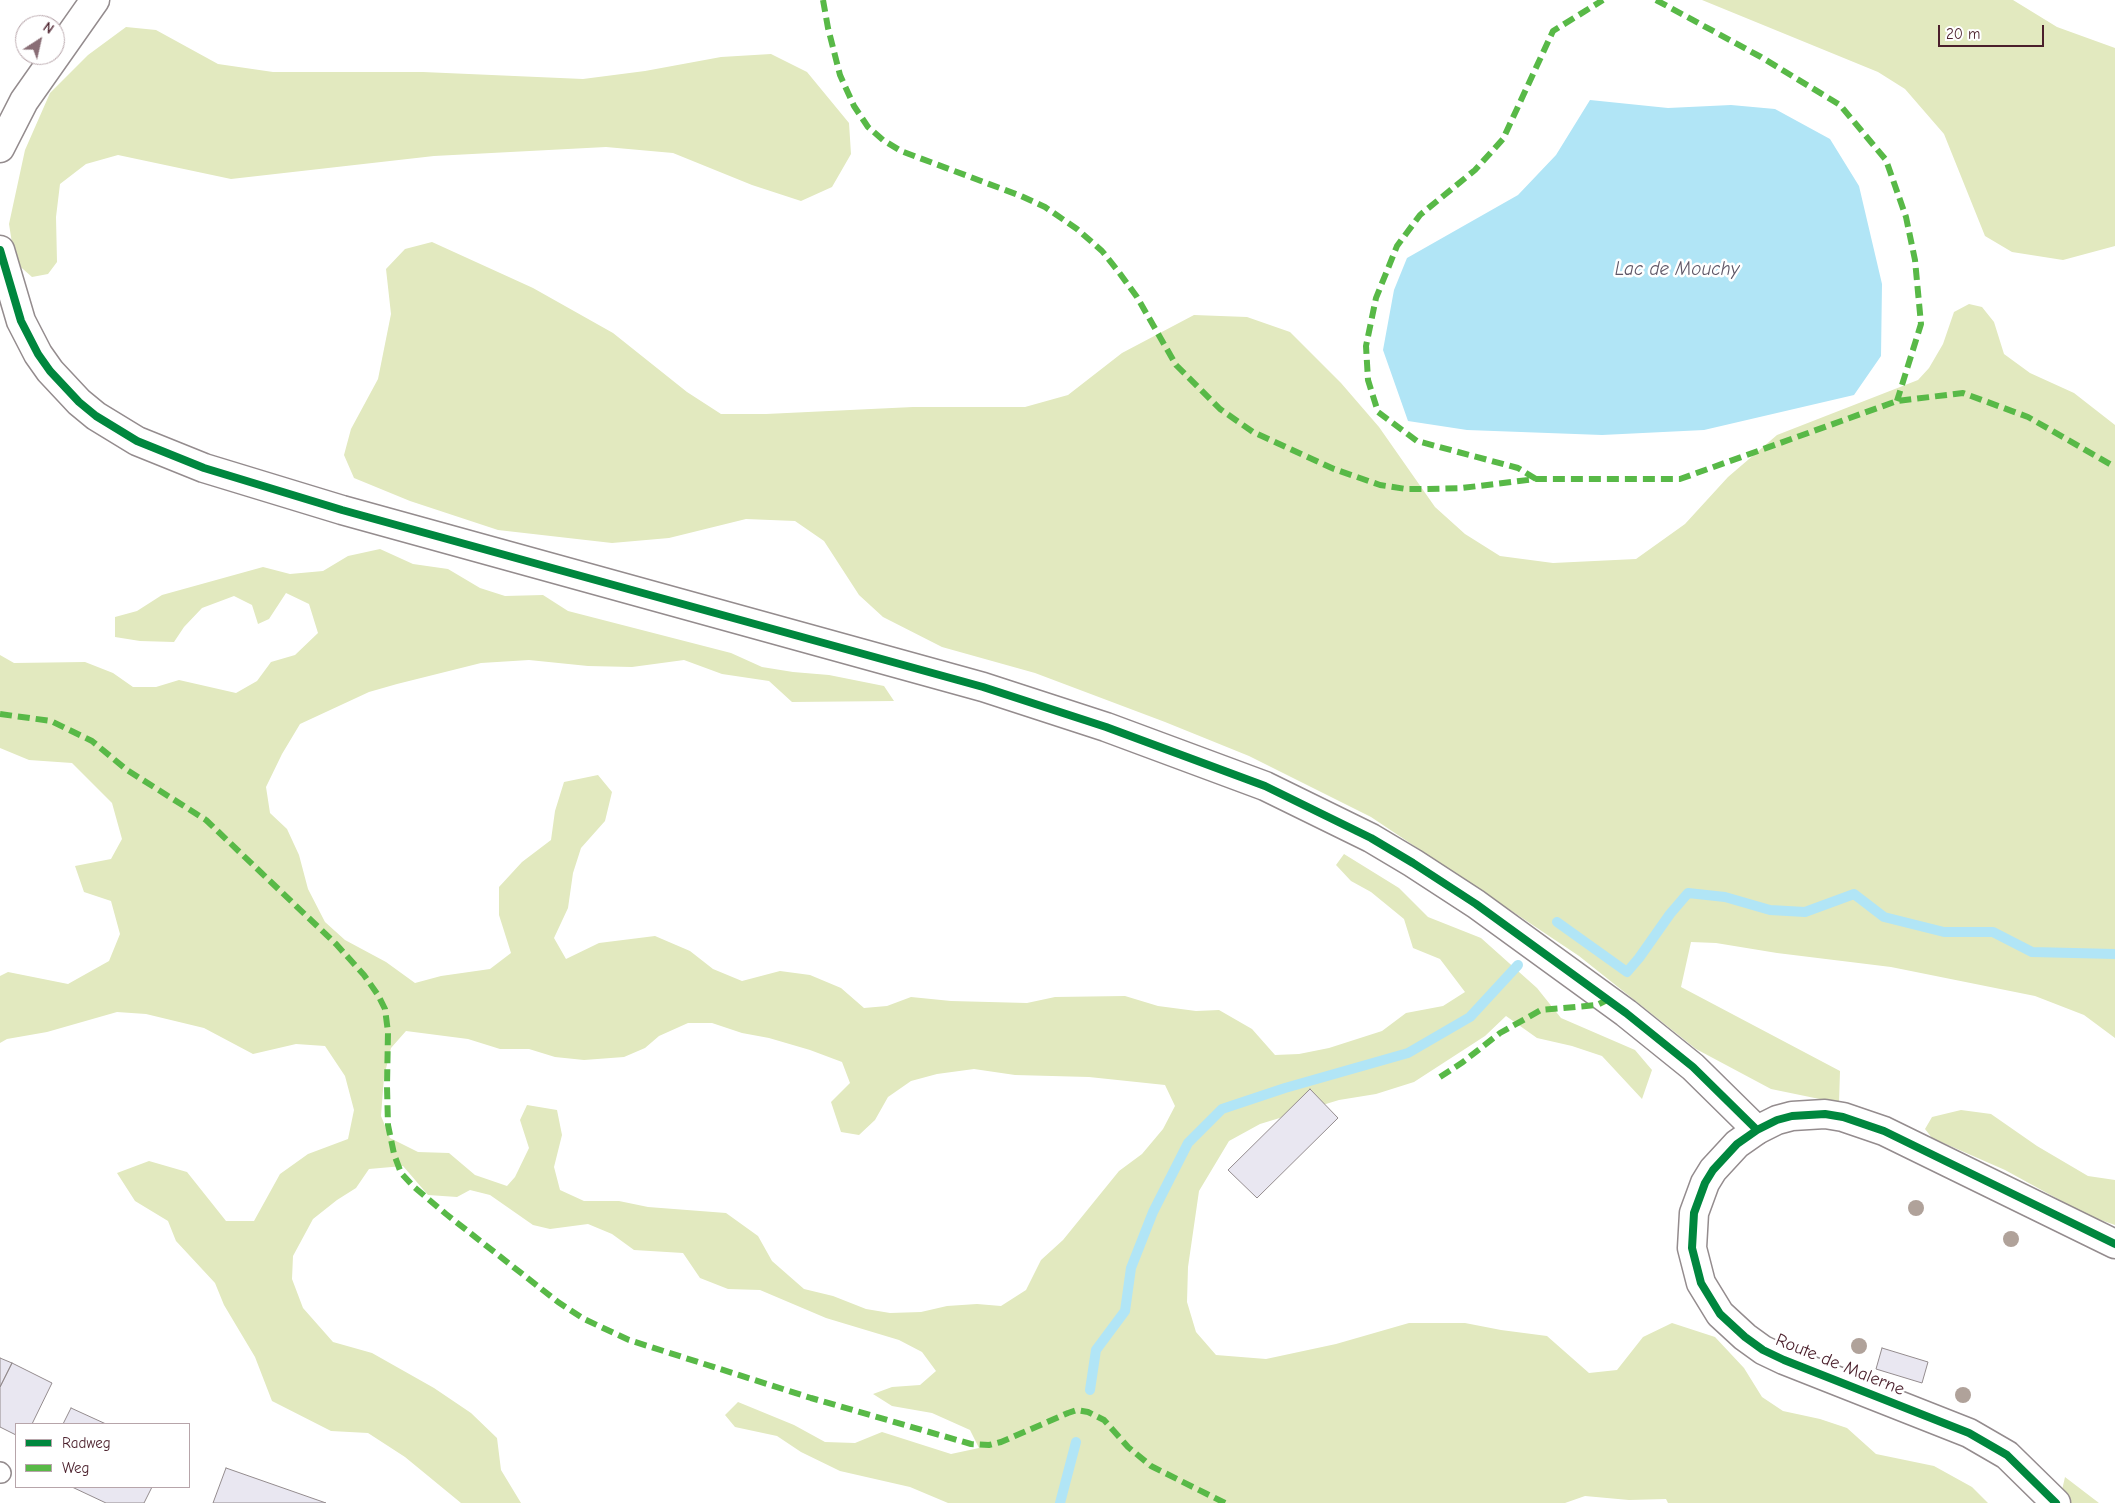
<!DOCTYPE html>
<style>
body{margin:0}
#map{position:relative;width:2115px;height:1503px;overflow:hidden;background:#fff;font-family:"Comic Neue",sans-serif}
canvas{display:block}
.legend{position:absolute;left:15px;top:1423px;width:175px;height:65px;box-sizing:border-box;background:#fff;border:1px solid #b7a5aa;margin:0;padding:6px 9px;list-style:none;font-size:15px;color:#4a1f2b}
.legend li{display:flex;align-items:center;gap:10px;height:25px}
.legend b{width:25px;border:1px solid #b7a5aa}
.north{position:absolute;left:15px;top:15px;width:50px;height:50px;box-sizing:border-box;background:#fff;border:1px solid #b7a5aa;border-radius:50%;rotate:35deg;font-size:14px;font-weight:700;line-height:20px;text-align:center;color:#4a1f2b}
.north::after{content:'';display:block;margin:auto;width:18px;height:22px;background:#896d75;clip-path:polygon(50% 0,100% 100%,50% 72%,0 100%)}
.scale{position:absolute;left:1938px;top:25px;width:106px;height:22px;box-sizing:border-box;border:2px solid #4a1f2b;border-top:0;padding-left:6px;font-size:15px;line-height:18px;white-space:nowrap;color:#4a1f2b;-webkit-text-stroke:4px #fff;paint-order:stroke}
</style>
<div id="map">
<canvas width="2115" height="1503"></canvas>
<ul class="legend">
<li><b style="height:6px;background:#00873e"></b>Radweg</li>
<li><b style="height:6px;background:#58b947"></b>Weg</li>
</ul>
<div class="north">N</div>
<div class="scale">20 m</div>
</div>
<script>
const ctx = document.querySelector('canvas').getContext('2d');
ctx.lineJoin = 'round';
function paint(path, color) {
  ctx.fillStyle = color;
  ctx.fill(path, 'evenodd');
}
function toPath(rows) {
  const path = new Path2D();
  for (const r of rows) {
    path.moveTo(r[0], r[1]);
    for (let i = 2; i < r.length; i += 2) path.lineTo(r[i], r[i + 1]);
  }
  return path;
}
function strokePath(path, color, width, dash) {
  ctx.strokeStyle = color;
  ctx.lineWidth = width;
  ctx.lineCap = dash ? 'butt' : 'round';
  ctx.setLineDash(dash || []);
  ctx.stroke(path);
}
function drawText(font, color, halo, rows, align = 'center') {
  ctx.font = font + ' "Comic Neue",sans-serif';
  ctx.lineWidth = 5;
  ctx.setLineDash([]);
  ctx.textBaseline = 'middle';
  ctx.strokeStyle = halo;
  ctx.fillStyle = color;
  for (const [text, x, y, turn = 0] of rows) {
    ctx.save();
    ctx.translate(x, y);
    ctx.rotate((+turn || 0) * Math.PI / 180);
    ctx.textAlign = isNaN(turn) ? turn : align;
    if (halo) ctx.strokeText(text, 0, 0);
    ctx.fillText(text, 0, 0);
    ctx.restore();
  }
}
paint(toPath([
 [1702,0,2013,0,2057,27,2115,48,2115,246,2063,260,2012,252,1985,236,1944,134,1905,89,1878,72],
 [126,27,156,30,218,64,273,72,423,72,583,79,645,71,721,57,771,54,807,72,849,123,851,154,832,187,801,201,752,185,673,153,606,147,434,156,231,179,118,155,86,164,60,184,56,217,57,262,48,274,32,277,15,262,9,224,25,150,50,93,88,55],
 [432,242,533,288,613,333,687,392,721,414,766,414,913,407,1025,407,1068,395,1122,353,1194,315,1247,317,1290,332,1341,383,1379,427,1435,507,1465,534,1500,556,1553,563,1636,559,1685,524,1728,477,1777,435,1918,380,1929,368,1943,344,1954,312,1969,304,1982,307,1994,322,2004,354,2030,373,2074,393,2115,425,2115,1038,2084,1015,2035,996,1891,967,1777,953,1716,943,1691,942,1681,987,1840,1071,1839,1103,1771,1089,1696,1049,1579,956,1371,817,1249,756,1165,722,1035,673,942,647,883,617,859,595,824,541,795,521,746,519,669,538,612,543,498,530,410,501,354,478,344,455,351,429,378,379,391,314,386,269,405,249],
 [380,549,413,564,448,569,480,588,505,596,543,595,568,611,731,653,762,667,793,672,829,675,884,686,894,701,792,702,769,681,722,674,684,660,632,667,588,666,529,660,481,663,397,684,369,692,300,724,282,754,266,787,270,813,287,829,299,855,308,889,325,922,345,940,386,962,415,983,441,976,490,969,511,953,499,915,499,887,522,862,551,840,555,811,564,782,598,775,612,792,605,821,581,848,573,873,568,908,554,938,566,959,599,943,655,936,690,951,713,969,742,981,780,971,810,975,841,988,864,1008,887,1006,911,997,951,1001,1027,1003,1055,997,1125,996,1158,1006,1196,1011,1219,1010,1252,1029,1275,1055,1299,1054,1329,1048,1382,1031,1406,1013,1443,1006,1465,992,1440,959,1413,948,1404,919,1371,892,1351,881,1336,865,1344,854,1399,888,1428,917,1481,938,1537,988,1561,1018,1635,1050,1652,1070,1642,1099,1602,1056,1572,1046,1537,1038,1506,1016,1485,1036,1414,1082,1376,1094,1339,1100,1260,1124,1229,1141,1199,1191,1188,1267,1187,1302,1196,1332,1216,1355,1266,1359,1336,1344,1409,1323,1465,1323,1501,1330,1547,1336,1589,1373,1617,1370,1643,1337,1672,1323,1715,1337,1744,1368,1762,1397,1783,1411,1820,1419,1847,1428,1876,1454,1934,1466,1972,1487,1988,1503,1668,1503,1666,1499,1629,1500,1585,1496,1565,1503,948,1503,910,1487,840,1471,801,1452,777,1436,735,1427,725,1415,738,1402,794,1425,825,1442,855,1443,882,1432,951,1454,979,1448,970,1430,932,1413,892,1406,873,1394,892,1387,920,1385,936,1371,922,1352,899,1340,826,1318,760,1290,728,1289,700,1278,683,1253,634,1250,612,1234,588,1224,550,1229,533,1225,490,1195,470,1190,457,1197,428,1195,403,1166,369,1169,356,1188,337,1200,313,1219,293,1256,292,1279,303,1308,333,1342,372,1353,434,1388,471,1413,497,1438,501,1470,521,1503,461,1503,405,1457,368,1433,331,1431,272,1401,255,1357,224,1305,215,1283,176,1241,168,1221,135,1201,117,1173,149,1161,187,1172,226,1221,254,1221,280,1174,308,1154,348,1139,354,1110,345,1076,325,1046,296,1044,253,1054,204,1028,146,1014,117,1012,47,1032,7,1039,0,1043,0,976,8,972,68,984,109,961,120,934,111,901,84,892,75,866,111,859,122,839,112,803,72,763,29,760,0,748,0,655,14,663,85,662,113,673,133,687,156,687,179,680,236,693,257,681,271,662,295,655,318,633,309,604,286,593,269,619,258,624,252,605,234,596,202,608,184,627,174,642,140,641,115,637,115,617,137,611,162,595,263,567,290,574,323,571,348,556],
 [688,1023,712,1023,742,1033,769,1038,810,1050,842,1062,850,1083,831,1102,841,1132,859,1135,875,1120,888,1097,911,1081,937,1074,974,1069,1015,1075,1089,1077,1165,1085,1175,1106,1163,1129,1142,1154,1119,1171,1063,1240,1041,1260,1026,1290,1001,1306,977,1304,947,1306,921,1312,890,1313,866,1309,833,1296,804,1289,772,1261,758,1236,726,1213,648,1207,619,1201,584,1201,560,1190,554,1167,562,1135,557,1110,527,1105,520,1120,529,1148,515,1177,507,1186,475,1175,449,1153,418,1152,390,1138,381,1116,384,1077,391,1048,406,1031,468,1039,500,1049,529,1049,555,1057,584,1060,624,1057,645,1048,659,1036],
 [1961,1110,1991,1114,2037,1146,2088,1176,2115,1180,2115,1225,2089,1216,2005,1170,1932,1138,1925,1129,1932,1117],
 [2065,1477,2099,1503,2063,1503,2060,1499]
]), '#e2e9bf');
paint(toPath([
 [1590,100,1668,108,1731,105,1775,109,1830,139,1859,186,1882,284,1881,356,1854,395,1704,430,1602,435,1467,430,1408,421,1383,350,1394,290,1407,258,1518,195,1556,155]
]), '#b1e5f6');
strokePath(toPath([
 [1557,922,1627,972,1639,958,1670,914,1688,893,1725,897,1770,910,1805,912,1854,894,1884,917,1944,932,1993,932,2032,952,2115,954],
 [1090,1390,1096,1350,1125,1311,1131,1268,1153,1212,1188,1143,1222,1109,1285,1088,1408,1053,1470,1017,1518,965],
 [1060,1503,1076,1442]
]), '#b1e5f6', 10);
const building = toPath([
 [1310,1089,1338,1118,1257,1198,1228,1170,1310,1089],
 [1882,1348,1928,1362,1922,1383,1876,1369,1882,1348],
 [0,1358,12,1363,0,1387,0,1358],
 [12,1363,52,1383,32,1424,16,1424,16,1435,0,1427,0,1387,12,1363],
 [71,1408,106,1424,63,1424,71,1408],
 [226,1468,326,1503,213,1503,226,1468],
 [72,1487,152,1487,144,1503,106,1503,72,1487]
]);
paint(building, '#e9e7f1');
strokePath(building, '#948c8e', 1);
const service = toPath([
 [0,1472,1,1473]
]);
const minor = toPath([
 [0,148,24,101,95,0],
 [0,250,21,321,38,354,50,371,79,402,96,416,137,441,204,468,342,510,983,687,1106,727,1265,786,1371,838,1413,863,1476,904,1626,1013,1693,1067,1757,1130]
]);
const tertiary = toPath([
 [2056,1503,2007,1455,1969,1433,1784,1360,1763,1350,1745,1337,1720,1314,1701,1283,1692,1248,1694,1213,1705,1183,1713,1170,1737,1144,1757,1130,1777,1120,1792,1116,1825,1114,1843,1117,1884,1131,2115,1244]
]);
strokePath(service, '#948c8e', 22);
strokePath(minor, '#948c8e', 31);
strokePath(tertiary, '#948c8e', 31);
strokePath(service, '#fff', 19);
strokePath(minor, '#fff', 28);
strokePath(tertiary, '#fff', 28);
strokePath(toPath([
 [823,0,828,28,840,75,854,106,868,127,883,140,901,151,1021,196,1045,207,1077,229,1102,251,1118,271,1137,297,1176,365,1220,409,1253,432,1334,469,1380,485,1406,489,1426,489,1462,488,1536,479,1680,479,1897,401,1963,393,2028,417,2115,467],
 [1656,0,1761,57,1840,105,1886,160,1906,217,1915,260,1921,324,1897,401],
 [1536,479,1518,468,1417,441,1378,412,1368,380,1366,346,1376,298,1397,246,1420,215,1475,170,1503,139,1553,31,1603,0],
 [0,714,51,721,92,741,127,770,206,820,336,944,364,975,378,995,385,1009,388,1032,387,1086,388,1125,394,1154,401,1173,414,1187,446,1214,558,1302,584,1319,629,1340,811,1398,971,1444,989,1445,1001,1442,1068,1413,1077,1410,1088,1412,1104,1420,1128,1447,1151,1466,1225,1503],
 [1440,1077,1463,1062,1500,1033,1541,1010,1597,1005,1607,1000]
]), '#58b947', 6, [12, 6]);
strokePath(toPath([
 [0,250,21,321,38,354,50,371,79,402,96,416,137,441,204,468,342,510,983,687,1106,727,1265,786,1371,838,1413,863,1476,904,1626,1013,1693,1067,1757,1130],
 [2056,1503,2007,1455,1969,1433,1784,1360,1763,1350,1745,1337,1720,1314,1701,1283,1692,1248,1694,1213,1705,1183,1713,1170,1737,1144,1757,1130,1777,1120,1792,1116,1825,1114,1843,1117,1884,1131,2115,1244]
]), '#00873e', 8);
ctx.fillStyle = '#b0a29a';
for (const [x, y] of [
 [1916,1208],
 [2011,1239],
 [1859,1346],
 [1963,1395]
]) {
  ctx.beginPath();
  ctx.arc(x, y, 8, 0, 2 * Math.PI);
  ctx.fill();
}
drawText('18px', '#4a1f2b', '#fff', [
 ["Route de Malerne",1840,1365,22]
]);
drawText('italic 19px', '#5f5767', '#fff', [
 ["Lac de Mouchy",1677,270]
]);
</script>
